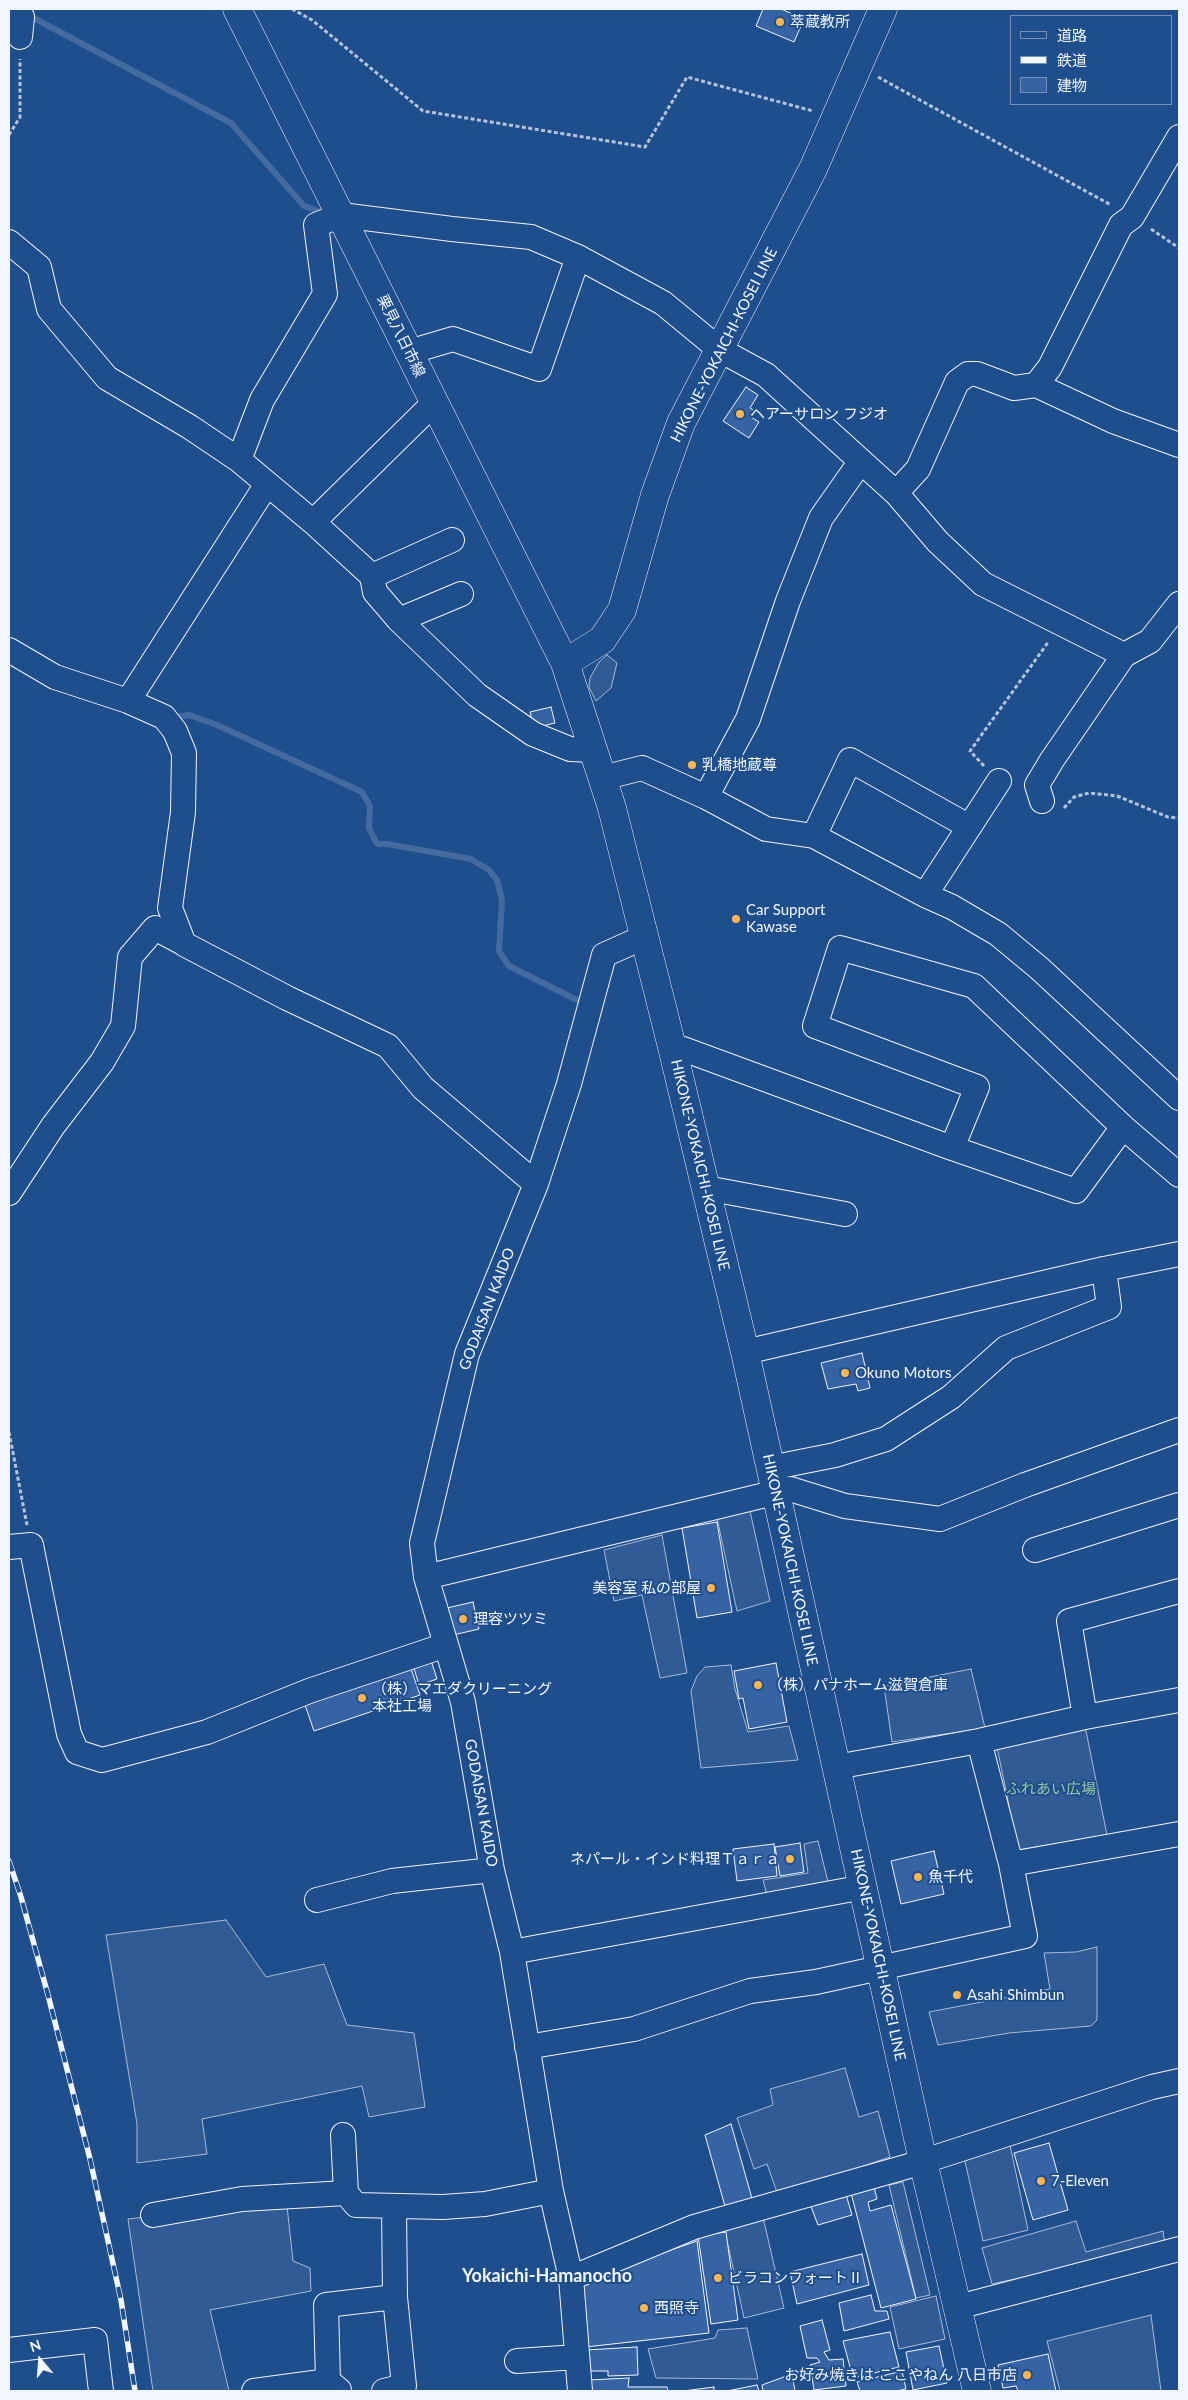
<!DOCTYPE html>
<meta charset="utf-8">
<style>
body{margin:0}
#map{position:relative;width:1188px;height:2400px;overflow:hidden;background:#1f4e8c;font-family:Lato,"Noto Sans JP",sans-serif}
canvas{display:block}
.frame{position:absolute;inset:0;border:10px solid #f2f6ff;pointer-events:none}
.legend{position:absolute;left:1010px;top:15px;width:162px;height:90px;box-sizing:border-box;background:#1f4e8c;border:1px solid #7391ba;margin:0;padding:6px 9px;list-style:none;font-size:15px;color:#f2f6ff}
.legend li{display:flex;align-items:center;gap:10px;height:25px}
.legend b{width:25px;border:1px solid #7391ba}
.north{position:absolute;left:15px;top:2335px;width:50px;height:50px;-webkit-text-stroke:4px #1f4e8c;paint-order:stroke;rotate:342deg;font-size:14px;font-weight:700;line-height:20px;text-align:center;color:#f2f6ff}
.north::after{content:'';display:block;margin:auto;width:18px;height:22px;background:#f2f6ff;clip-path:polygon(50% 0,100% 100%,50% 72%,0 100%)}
</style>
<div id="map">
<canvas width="1188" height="2400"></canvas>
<div class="frame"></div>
<ul class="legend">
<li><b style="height:6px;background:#1f4e8c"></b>道路</li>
<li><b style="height:6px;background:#f2f6ff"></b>鉄道</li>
<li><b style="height:14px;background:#3563a3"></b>建物</li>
</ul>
<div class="north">N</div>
</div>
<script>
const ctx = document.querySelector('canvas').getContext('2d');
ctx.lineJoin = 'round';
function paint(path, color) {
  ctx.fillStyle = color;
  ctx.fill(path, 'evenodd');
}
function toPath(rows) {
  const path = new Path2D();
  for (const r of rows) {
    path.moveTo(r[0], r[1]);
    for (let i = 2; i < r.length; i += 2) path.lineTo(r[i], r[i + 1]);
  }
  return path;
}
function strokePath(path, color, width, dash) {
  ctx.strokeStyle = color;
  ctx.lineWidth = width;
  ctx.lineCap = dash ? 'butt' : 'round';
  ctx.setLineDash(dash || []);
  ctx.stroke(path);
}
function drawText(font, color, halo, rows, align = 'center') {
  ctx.font = font + ' Lato,"Noto Sans JP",sans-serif';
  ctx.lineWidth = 4;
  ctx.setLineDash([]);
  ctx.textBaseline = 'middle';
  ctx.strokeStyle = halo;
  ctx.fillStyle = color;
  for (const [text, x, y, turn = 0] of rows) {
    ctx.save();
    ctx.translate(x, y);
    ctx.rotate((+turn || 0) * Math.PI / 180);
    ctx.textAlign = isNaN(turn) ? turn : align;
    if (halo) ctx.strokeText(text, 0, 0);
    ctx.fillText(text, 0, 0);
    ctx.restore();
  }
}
const built = toPath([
 [607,655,617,663,611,688,596,701,589,687,590,678,599,662,607,655],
 [750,1511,770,1601,737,1611,717,1518,750,1511],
 [662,1535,687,1673,660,1678,642,1595,614,1601,604,1550,662,1535],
 [731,1665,735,1689,748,1732,789,1726,798,1760,701,1768,691,1691,697,1676,705,1667,731,1665],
 [971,1669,985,1728,892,1742,884,1686,971,1669],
 [1085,1726,1107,1835,1018,1850,996,1742,1085,1726],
 [818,1841,829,1886,767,1895,763,1880,808,1873,804,1844,818,1841],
 [226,1920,266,1977,324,1964,347,2025,414,2033,425,2107,369,2117,362,2086,202,2119,207,2154,137,2163,137,2124,106,1935,226,1920],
 [1097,1947,1097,2020,1091,2026,1009,2033,938,2045,929,2012,1050,1989,1044,1953,1076,1952,1097,1947],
 [845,2068,859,2117,878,2111,890,2157,778,2195,767,2164,754,2169,737,2118,773,2105,770,2089,845,2068],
 [1010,2145,1028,2230,983,2241,964,2157,1010,2145],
 [903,2182,930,2295,916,2298,889,2185,903,2182],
 [287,2206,293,2261,310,2268,311,2291,210,2310,229,2391,153,2391,128,2219,188,2212,287,2206],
 [762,2213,784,2308,744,2318,723,2222,762,2213],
 [1076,2221,1086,2252,1163,2231,1165,2246,992,2284,982,2248,1076,2221],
 [936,2296,945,2339,899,2349,890,2307,936,2296],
 [1151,2315,1161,2391,1060,2391,1047,2341,1151,2315],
 [747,2328,758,2379,656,2378,648,2349,715,2338,718,2330,747,2328]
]);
paint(built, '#305b95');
strokePath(built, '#a8bbd7', 1);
strokePath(toPath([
 [28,15,231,123,304,206,318,211],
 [171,718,189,715,217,725,362,792,370,806,369,828,377,844,387,844,471,859,489,870,497,880,502,900,499,951,509,966,583,1003]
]), '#446ba0', 6);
const building = toPath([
 [763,9,781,9,804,19,794,42,756,26,763,9],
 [746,387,758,395,750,408,755,411,751,417,759,422,749,438,723,421,746,387],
 [551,707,555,723,534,728,530,712,551,707],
 [862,1353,870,1388,858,1391,856,1384,828,1389,821,1363,862,1353],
 [717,1522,732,1612,697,1618,682,1528,717,1522],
 [473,1602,479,1629,453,1635,447,1608,473,1602],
 [431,1660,437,1679,419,1685,413,1665,431,1660],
 [776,1663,787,1722,749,1729,743,1698,739,1699,734,1671,776,1663],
 [410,1666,420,1695,314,1731,304,1702,410,1666],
 [800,1843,804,1872,780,1876,775,1847,800,1843],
 [774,1844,777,1876,737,1881,733,1849,774,1844],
 [934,1851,944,1894,901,1904,891,1861,934,1851],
 [731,2124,753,2202,726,2210,705,2135,731,2124],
 [1049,2143,1068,2210,1033,2220,1014,2153,1049,2143],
 [874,2187,877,2199,868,2202,870,2211,891,2205,916,2299,881,2308,851,2193,874,2187],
 [845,2191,852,2215,818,2225,810,2204,845,2191],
 [726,2232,738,2320,711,2324,698,2236,726,2232],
 [697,2241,709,2333,586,2347,578,2282,697,2241],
 [862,2254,869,2285,797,2304,790,2272,862,2254],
 [871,2295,875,2311,887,2311,889,2319,844,2331,839,2303,871,2295],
 [822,2320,830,2350,824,2352,829,2360,843,2359,846,2386,814,2390,810,2365,820,2362,817,2358,807,2358,800,2326,822,2320],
 [890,2332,899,2367,853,2378,843,2341,890,2332],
 [939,2346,947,2383,913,2390,906,2352,939,2346],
 [637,2347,638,2375,608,2376,608,2371,588,2371,586,2350,637,2347],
 [1048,2354,1056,2391,1018,2391,1016,2386,1003,2388,998,2365,1048,2354],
 [902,2371,906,2389,897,2391,860,2391,857,2382,902,2371],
 [792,2374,795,2391,763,2391,762,2385,792,2374],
 [629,2378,628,2387,667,2387,668,2391,589,2391,589,2380,629,2378],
 [757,2385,759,2391,727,2391,757,2385],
 [714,2387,714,2391,683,2391,714,2387]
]);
paint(building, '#3563a3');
strokePath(building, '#f2f6ff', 1);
const minor = toPath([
 [12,9,22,17,20,37],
 [9,242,39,267,49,309,107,378,190,427,239,460,313,522,372,576,375,592,399,620,477,695,533,734,570,749,593,750],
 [409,352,453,339,539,369,578,257],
 [1036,385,1113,421,1179,445],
 [239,460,262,400,325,294,316,225,341,215,452,229,531,237,578,257,663,303,720,350,766,375,896,493,938,542,983,584,1124,655,1150,641,1179,604],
 [896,493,918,469,957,382,968,374,977,374,1014,388,1036,385,1050,367,1121,225,1132,217,1179,137],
 [313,522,434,403],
 [372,576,452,540],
 [399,620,461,594],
 [9,650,55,677,128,701,164,717,175,731,184,753,183,812,170,908,184,944,287,998,388,1046,423,1088,536,1184],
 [128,701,267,484],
 [602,778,642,768,706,797,766,829,814,836,925,895,952,907,998,934,1039,968,1179,1098],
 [706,797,748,719,788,601,821,518,861,461],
 [1042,801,1037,785,1052,760,1124,655],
 [814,836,850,760,968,826],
 [925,895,999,781],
 [672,1047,683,1049,952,1148,977,1087,815,1026,840,948,974,986,1123,1127,1179,1175],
 [952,1148,1076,1191,1123,1127],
 [706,1188,845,1214],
 [9,1193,53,1126,102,1062,123,1026,130,957,155,928,183,943],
 [745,1352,1104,1269,1179,1254],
 [770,1468,835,1455,886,1439,951,1397,1006,1348,1109,1307,1104,1269],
 [9,1547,31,1545,69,1734,77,1752,102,1760,207,1732,309,1691,446,1645],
 [1035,1550,1179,1505],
 [426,1577,790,1489,845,1506,940,1519,1025,1485,1179,1430],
 [1085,1717,1069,1621,1179,1591],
 [836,1767,979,1741,1085,1717,1179,1700],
 [1011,1864,1179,1834],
 [317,1900,392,1881,492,1870],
 [512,1952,864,1887],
 [527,2047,634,2029,750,1991,816,1982,1025,1936,1011,1864,979,1741],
 [343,2135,346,2193],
 [153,2215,242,2199,346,2193,356,2205,443,2207,485,2204,551,2191],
 [571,2278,694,2227,909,2166,1152,2087,1179,2081],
 [958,2307,1179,2249],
 [9,2350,95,2340,101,2391],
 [517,2361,577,2357],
 [328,2381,326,2305,395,2297],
 [254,2391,328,2381,339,2390],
 [384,2391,404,2386,395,2297,394,2206],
 [580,2391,571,2278,551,2191,512,1952,492,1870,463,1702,426,1577,422,1543,467,1354,536,1184,569,1084,604,955,644,937]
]);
const major = toPath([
 [237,9,565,663,612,808,672,1047,745,1352,923,2161,977,2391],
 [565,663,602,640,622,610,655,495,681,423,813,169,883,9]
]);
strokePath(minor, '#f2f6ff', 26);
strokePath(major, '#f2f6ff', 29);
strokePath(toPath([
 [292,9,312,20,423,111,645,147,687,77,813,111],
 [878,77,1111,205],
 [9,135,20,117,20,59],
 [1151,229,1179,248],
 [984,766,970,751,1049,641],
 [1064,808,1074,797,1089,793,1117,796,1168,817,1179,818],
 [9,1432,27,1525]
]), '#b3c4dc', 3, [4, 2.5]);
strokePath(minor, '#1f4e8c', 24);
strokePath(major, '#1f4e8c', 28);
const rail = toPath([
 [9,1861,21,1897,48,1995,90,2159,121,2300,135,2391]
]);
strokePath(rail, '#f2f6ff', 5.5);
strokePath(rail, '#1f4e8c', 4, [11]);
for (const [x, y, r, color] of [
 [780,22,5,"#ffb74d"],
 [740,414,5,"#ffb74d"],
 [692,765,5,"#ffb74d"],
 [736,919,5,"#ffb74d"],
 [845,1373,5,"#ffb74d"],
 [711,1588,5,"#ffb74d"],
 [463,1619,5,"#ffb74d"],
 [758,1685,5,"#ffb74d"],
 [362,1698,5,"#ffb74d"],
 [790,1859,5,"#ffb74d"],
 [918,1877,5,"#ffb74d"],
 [957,1995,5,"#ffb74d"],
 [1041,2181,5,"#ffb74d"],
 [718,2278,5,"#ffb74d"],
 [644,2308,5,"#ffb74d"],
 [1027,2375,5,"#ffb74d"]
]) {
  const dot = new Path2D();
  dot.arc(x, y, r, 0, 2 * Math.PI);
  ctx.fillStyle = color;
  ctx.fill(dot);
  strokePath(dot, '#1f4e8c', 2);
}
drawText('15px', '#f2f6ff', '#1f4e8c', [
 ["萃蔵教所",790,22],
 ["ヘアーサロン フジオ",750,414],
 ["乳橋地蔵尊",702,765],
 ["Car Support",746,910],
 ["Kawase",746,927],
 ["Okuno Motors",855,1373],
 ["美容室 私の部屋",701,1588,"right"],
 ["理容ツツミ",473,1619],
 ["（株）パナホーム滋賀倉庫",768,1685],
 ["（株）マエダクリーニング",372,1689],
 ["本社工場",372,1706],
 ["ネパール・インド料理Ｔａｒａ",780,1859,"right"],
 ["魚千代",928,1877],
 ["Asahi Shimbun",967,1995],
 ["7-Eleven",1051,2181],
 ["ビラコンフォートⅡ",728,2278],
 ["西照寺",654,2308],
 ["お好み焼きは ここやねん 八日市店",1017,2375,"right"]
], 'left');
drawText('15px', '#f2f6ff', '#1f4e8c', [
 ["栗見八日市線",401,336,64],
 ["HIKONE-YOKAICHI-KOSEI LINE",724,345,-63],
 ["HIKONE-YOKAICHI-KOSEI LINE",700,1165,77],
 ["GODAISAN KAIDO",487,1309,-69],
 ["HIKONE-YOKAICHI-KOSEI LINE",790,1560,78],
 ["GODAISAN KAIDO",481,1803,80],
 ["HIKONE-YOKAICHI-KOSEI LINE",878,1955,78]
]);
drawText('15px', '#97c8a6', '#1f4e8c', [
 ["ふれあい広場",1051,1789]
]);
drawText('bold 18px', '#f2f6ff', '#1f4e8c', [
 ["Yokaichi-Hamanocho",547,2276]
]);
</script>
